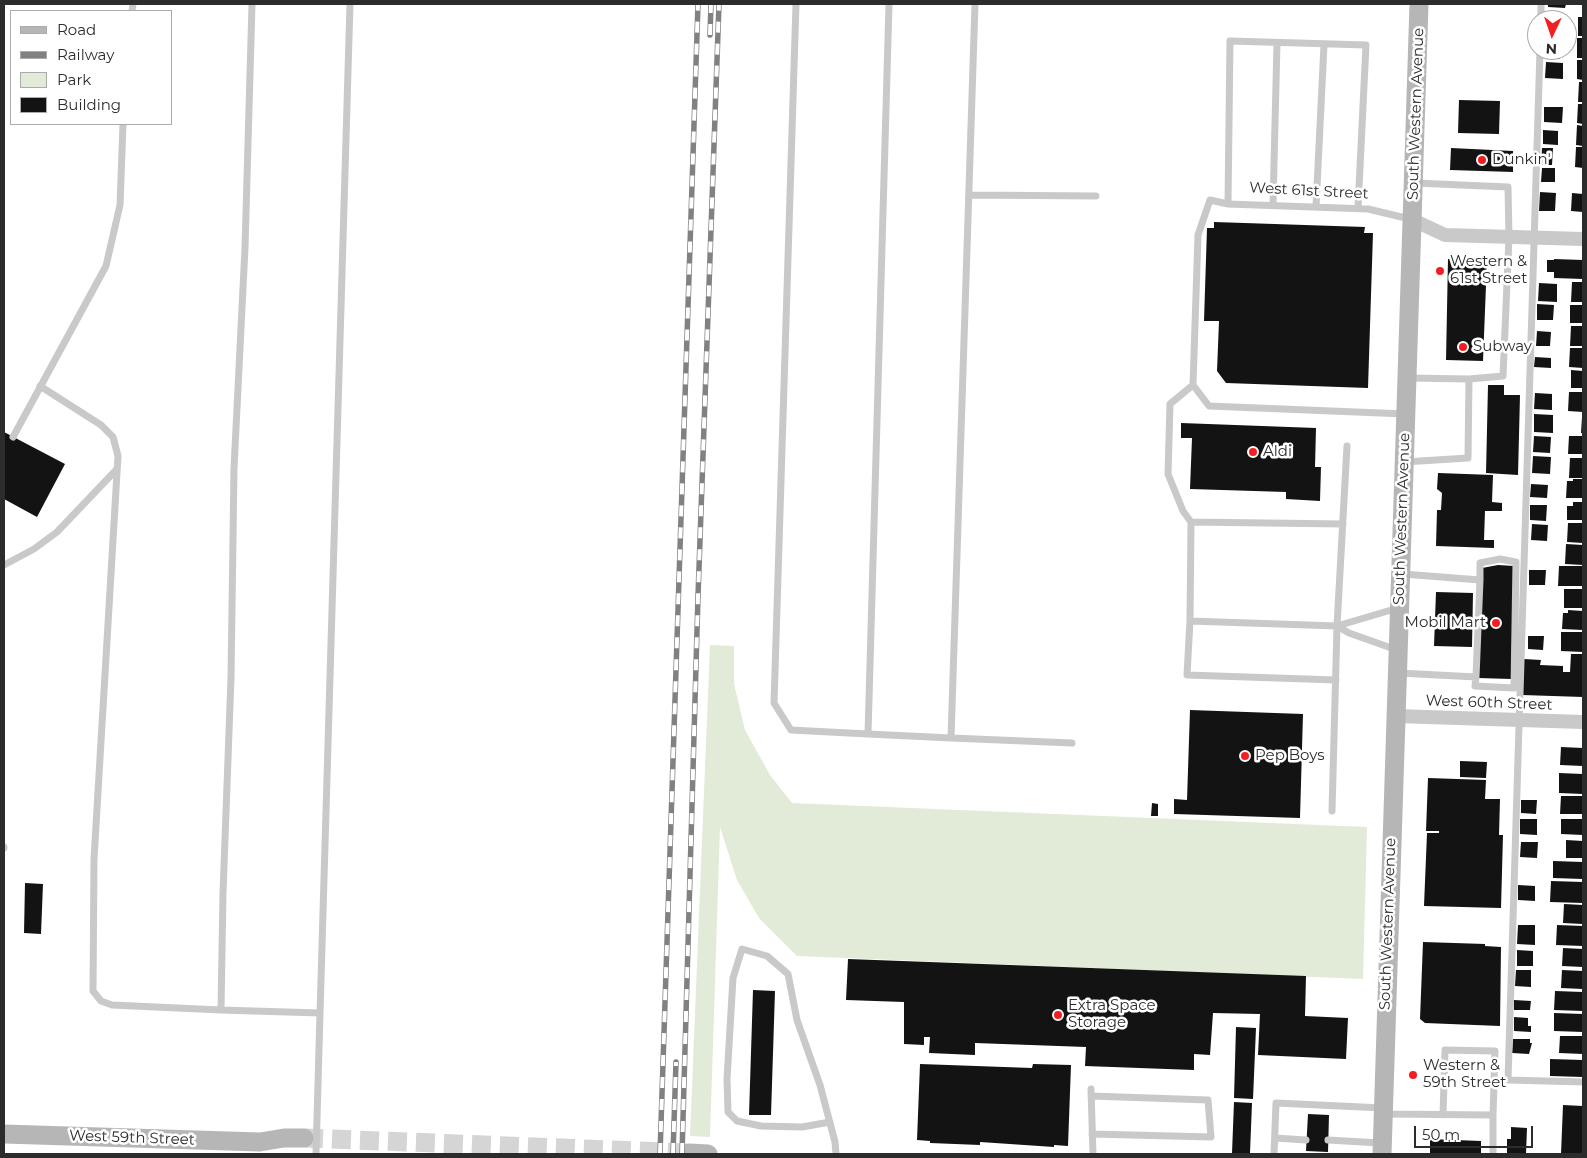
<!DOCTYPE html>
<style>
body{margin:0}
#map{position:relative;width:1587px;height:1158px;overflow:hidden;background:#fff;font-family:Montserrat,sans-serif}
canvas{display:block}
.frame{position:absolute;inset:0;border:5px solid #2c2c2c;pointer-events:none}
.legend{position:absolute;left:10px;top:10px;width:162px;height:115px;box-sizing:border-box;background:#fff;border:1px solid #ababab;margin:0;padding:6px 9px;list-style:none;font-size:15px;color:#2c2c2c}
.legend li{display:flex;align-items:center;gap:10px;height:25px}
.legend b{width:25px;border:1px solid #ababab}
.north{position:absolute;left:1527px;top:10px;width:50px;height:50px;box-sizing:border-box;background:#fff;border:1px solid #ababab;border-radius:50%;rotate:183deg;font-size:14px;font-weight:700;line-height:20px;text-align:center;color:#2c2c2c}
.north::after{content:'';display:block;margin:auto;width:18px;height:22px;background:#f31e21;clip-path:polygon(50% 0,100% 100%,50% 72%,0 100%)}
.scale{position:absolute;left:1414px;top:1126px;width:119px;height:22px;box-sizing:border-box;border:2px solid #2c2c2c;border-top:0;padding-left:6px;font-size:15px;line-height:18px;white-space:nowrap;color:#2c2c2c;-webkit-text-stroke:4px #fff;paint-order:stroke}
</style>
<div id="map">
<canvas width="1587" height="1158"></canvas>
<div class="frame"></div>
<ul class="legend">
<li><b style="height:6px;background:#b6b6b6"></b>Road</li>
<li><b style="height:6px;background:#818181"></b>Railway</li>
<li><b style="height:14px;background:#e1ebd8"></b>Park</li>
<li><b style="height:14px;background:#131313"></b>Building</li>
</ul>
<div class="north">N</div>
<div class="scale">50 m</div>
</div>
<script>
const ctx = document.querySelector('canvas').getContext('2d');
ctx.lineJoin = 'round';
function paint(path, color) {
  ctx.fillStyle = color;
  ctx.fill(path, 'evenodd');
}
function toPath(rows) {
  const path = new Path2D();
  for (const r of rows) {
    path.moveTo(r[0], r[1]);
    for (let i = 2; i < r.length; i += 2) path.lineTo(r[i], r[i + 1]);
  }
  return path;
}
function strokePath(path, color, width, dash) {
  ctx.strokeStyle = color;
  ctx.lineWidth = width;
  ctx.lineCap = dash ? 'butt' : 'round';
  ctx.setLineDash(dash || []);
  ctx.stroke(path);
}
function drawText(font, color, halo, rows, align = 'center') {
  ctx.font = font + ' Montserrat,sans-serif';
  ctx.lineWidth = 5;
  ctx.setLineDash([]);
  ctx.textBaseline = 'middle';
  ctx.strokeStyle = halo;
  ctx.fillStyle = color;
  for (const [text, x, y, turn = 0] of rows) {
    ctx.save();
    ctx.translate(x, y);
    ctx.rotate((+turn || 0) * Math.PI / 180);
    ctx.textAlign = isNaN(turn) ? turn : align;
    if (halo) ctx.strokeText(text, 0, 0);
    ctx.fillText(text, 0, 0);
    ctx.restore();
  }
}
paint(toPath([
 [710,645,734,646,734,684,745,730,770,775,792,803,1367,827,1363,979,797,956,759,918,737,880,720,827,710,1137,690,1136]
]), '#e1ebd8');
paint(toPath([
 [1548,4,1566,4,1565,8,1548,7],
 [1548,16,1562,16,1562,20,1547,20],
 [1578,17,1583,17,1583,36,1578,36],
 [1577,38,1583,38,1583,58,1577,58],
 [1546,50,1561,50,1560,59,1545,58],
 [1577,60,1583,60,1583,80,1577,79],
 [1546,62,1563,63,1563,79,1545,78],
 [1579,82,1583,82,1583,102,1578,102],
 [1459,100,1500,101,1499,134,1458,133],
 [1578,104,1583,104,1583,124,1577,123],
 [1544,107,1563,107,1562,123,1544,122],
 [1577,125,1583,126,1583,146,1576,145],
 [1543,130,1558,131,1558,145,1543,144],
 [1576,147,1583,147,1583,168,1575,167],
 [1451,148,1513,151,1513,172,1450,170],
 [1542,148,1553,148,1552,165,1541,165],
 [1542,168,1555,168,1555,182,1541,182],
 [1540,192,1556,193,1555,211,1539,211],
 [1572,193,1583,194,1583,212,1571,211],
 [1214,222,1365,227,1364,233,1373,233,1368,388,1226,383,1217,371,1219,321,1204,321,1207,228,1214,228],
 [1448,259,1487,260,1483,361,1446,360],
 [1554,259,1583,260,1583,279,1554,278,1554,272,1547,272,1547,260,1554,260],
 [1572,282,1583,282,1583,302,1571,302],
 [1539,283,1557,284,1557,302,1538,301],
 [1537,304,1554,305,1553,320,1537,320],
 [1570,305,1583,305,1583,323,1570,323],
 [1571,326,1583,326,1583,346,1570,346],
 [1537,331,1551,332,1550,346,1536,346],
 [1570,348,1583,348,1583,368,1569,367],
 [1535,357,1551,358,1551,368,1534,367],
 [1571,370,1583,371,1583,388,1571,388],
 [1488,385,1504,385,1504,395,1520,395,1518,475,1486,473],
 [1569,392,1583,392,1583,412,1568,411],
 [1535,393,1552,394,1552,410,1534,409],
 [1534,414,1553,415,1553,433,1534,432],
 [1582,417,1583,417,1583,433,1581,433],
 [1181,423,1316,428,1315,467,1321,467,1320,501,1286,499,1286,492,1190,489,1192,438,1181,438],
 [4,432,65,464,37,517,4,499],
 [1534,436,1551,437,1550,453,1533,452],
 [1569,436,1583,436,1583,454,1568,454],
 [1533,456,1551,457,1550,474,1532,473],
 [1570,458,1583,458,1583,478,1569,478],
 [1438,473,1493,475,1492,502,1502,503,1502,511,1485,511,1484,540,1494,540,1494,548,1436,546,1437,510,1441,510,1442,493,1437,489],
 [1573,479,1583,479,1583,498,1566,498,1567,481,1573,481],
 [1531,484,1548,485,1547,498,1530,497],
 [1573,502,1583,502,1583,520,1567,520,1567,506,1573,506],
 [1530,505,1547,505,1546,521,1530,520],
 [1568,523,1583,523,1583,543,1567,542],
 [1532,524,1548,525,1547,541,1531,540],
 [1566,544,1583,545,1583,565,1565,564],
 [1498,565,1514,566,1511,679,1478,678,1482,568],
 [1559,566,1583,566,1583,586,1558,586],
 [1529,570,1546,570,1545,585,1529,585],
 [1564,589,1583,589,1583,608,1564,608],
 [1436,592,1473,593,1472,647,1434,646],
 [1568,610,1583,611,1583,630,1562,629,1563,613,1568,613],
 [1561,632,1583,632,1583,652,1561,651],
 [1528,636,1544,636,1543,650,1528,649],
 [1571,654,1583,654,1583,697,1522,695,1524,659,1541,660,1540,665,1563,666,1563,672,1570,672],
 [1190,710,1303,714,1300,818,1174,814,1174,799,1187,800],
 [1561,747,1583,748,1583,766,1560,765],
 [1460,761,1487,762,1486,778,1460,777],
 [1559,773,1583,774,1583,794,1559,793],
 [1428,778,1486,780,1485,799,1500,799,1499,835,1503,835,1501,908,1424,906,1427,833,1439,833,1439,831,1426,831],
 [1561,796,1583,796,1583,814,1560,814],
 [1521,800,1537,800,1536,814,1521,813],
 [1152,803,1158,804,1158,816,1151,816],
 [1520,819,1537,819,1537,835,1520,834],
 [1561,819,1583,819,1583,835,1561,834],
 [1566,840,1583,841,1583,858,1566,858],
 [1521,842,1538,842,1537,858,1520,857],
 [1553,861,1583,862,1583,879,1553,878],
 [1551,881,1583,882,1583,903,1550,902],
 [25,883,43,884,41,934,24,933],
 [1518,885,1535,886,1535,901,1518,900],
 [1564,904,1583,905,1583,924,1563,923],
 [1518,925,1535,925,1535,945,1517,944],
 [1557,925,1583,926,1583,946,1556,945],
 [1423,942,1485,944,1485,946,1501,947,1500,1026,1425,1023,1420,1019],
 [1563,948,1583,949,1583,967,1562,966],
 [1517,950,1533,951,1533,966,1517,966],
 [848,959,1306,976,1305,1016,1348,1018,1346,1059,1258,1055,1260,1014,1213,1013,1210,1055,1194,1054,1194,1070,1085,1066,1086,1047,975,1043,975,1055,929,1053,930,1037,924,1037,924,1045,904,1044,904,1002,846,1000],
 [1516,970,1531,970,1531,987,1515,986],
 [1562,970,1583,971,1583,989,1561,988],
 [753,990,775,991,771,1115,749,1115],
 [1555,991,1583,992,1583,1011,1554,1010],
 [1514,1000,1531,1001,1530,1010,1514,1010],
 [1554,1013,1583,1014,1583,1032,1554,1031],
 [1514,1017,1528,1018,1528,1026,1531,1026,1531,1032,1514,1031],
 [1236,1027,1256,1028,1253,1099,1234,1098],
 [1560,1036,1583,1036,1583,1054,1559,1053],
 [1513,1039,1530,1039,1530,1043,1532,1043,1529,1054,1512,1053],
 [1550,1059,1583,1060,1583,1077,1550,1076],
 [920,1064,1032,1068,1033,1064,1071,1065,1068,1146,1054,1145,1054,1147,980,1142,980,1145,930,1143,930,1141,917,1140],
 [1234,1102,1252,1103,1250,1153,1232,1153],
 [1563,1105,1583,1106,1583,1154,1561,1154],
 [1308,1114,1329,1115,1328,1152,1306,1151],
 [1511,1127,1527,1128,1526,1154,1507,1154,1507,1139,1511,1139],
 [1430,1139,1481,1141,1481,1154,1430,1154]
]), '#131313');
strokePath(toPath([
 [304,1138,689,1153]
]), '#d5d5d5', 19, [19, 9]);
strokePath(toPath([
 [796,4,774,703,791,730,868,734],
 [889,4,868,734,951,738],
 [975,4,951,738,1072,743],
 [132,11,133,4],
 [1541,20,1541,4],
 [1540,50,1508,1080,1583,1082],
 [1415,183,1508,187,1509,237,1503,376,1469,379],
 [969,195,1096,196],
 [1228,204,1230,41,1366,45,1358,208],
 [1273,205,1277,43],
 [1316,207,1324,45],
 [40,386,101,425,113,437,118,456,94,859,93,991,101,1001,112,1005,221,1010,223,893,231,678,234,468,245,248,252,4],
 [1405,414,1209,406,1193,385,1198,235,1210,200,1228,204,1368,209,1410,219],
 [13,437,106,266,120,205,123,124],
 [1404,462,1468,458,1469,379,1408,378],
 [1191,522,1343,524],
 [4,565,34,549,57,532,117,469],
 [1190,621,1191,522,1183,511,1168,474,1170,404,1193,385],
 [1337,626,1349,633,1397,650],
 [1399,673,1476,677,1480,580,1403,574],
 [1476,677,1475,686,1514,688,1516,562,1500,559,1480,563,1480,580],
 [1336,680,1187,675,1190,621,1337,626,1398,608],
 [1332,811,1337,626,1347,446],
 [4,848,4,847],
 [221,1010,320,1013,350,4],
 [1091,1089,1093,1154],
 [1091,1096,1208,1100,1211,1137,1092,1134],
 [1385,1114,1493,1115,1493,1154],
 [1443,1115,1445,1050,1495,1051,1493,1115],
 [830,1122,802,1127,761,1126,737,1121,728,1112,727,1079,733,978,742,949,767,956,788,974,797,1020,820,1085,835,1142,836,1154],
 [1275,1138,1306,1140],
 [1328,1140,1380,1143],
 [316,1154,320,1013],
 [1274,1154,1276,1103,1383,1108]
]), '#c9c9c9', 7);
strokePath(toPath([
 [1413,220,1445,235,1583,239],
 [1395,716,1583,722]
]), '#c9c9c9', 14);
strokePath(toPath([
 [4,1134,260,1142,284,1138,304,1138],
 [689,1153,708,1154],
 [1382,1154,1419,4]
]), '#b6b6b6', 19);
const rail = toPath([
 [710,35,711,4],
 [660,1154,698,4],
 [673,1154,676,1062],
 [682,1154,698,596,719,4]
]);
strokePath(rail, '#818181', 5.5);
strokePath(rail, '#fff', 4, [11]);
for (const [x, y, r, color] of [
 [1482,160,5,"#f31e21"],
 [1440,271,5,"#f31e21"],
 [1463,347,5,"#f31e21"],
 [1253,452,5,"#f31e21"],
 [1496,623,5,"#f31e21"],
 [1245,756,5,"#f31e21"],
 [1058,1015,5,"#f31e21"],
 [1413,1075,5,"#f31e21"]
]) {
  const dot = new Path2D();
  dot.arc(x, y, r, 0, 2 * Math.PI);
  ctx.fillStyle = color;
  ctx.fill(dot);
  strokePath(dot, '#fff', 2);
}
drawText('15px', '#2c2c2c', '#fff', [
 ["South Western Avenue",1416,114,-88],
 ["West 61st Street",1309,191,3],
 ["South Western Avenue",1402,519,-88],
 ["West 60th Street",1489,703,2],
 ["South Western Avenue",1388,924,-88],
 ["West 59th Street",132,1138,2]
]);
drawText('15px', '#2c2c2c', '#fff', [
 ["Dunkin'",1492,160],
 ["Western &",1450,262],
 ["61st Street",1450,279],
 ["Subway",1473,347],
 ["Aldi",1263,452],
 ["Mobil Mart",1486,623,"right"],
 ["Pep Boys",1255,756],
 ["Extra Space",1068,1006],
 ["Storage",1068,1023],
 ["Western &",1423,1066],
 ["59th Street",1423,1083]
], 'left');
</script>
